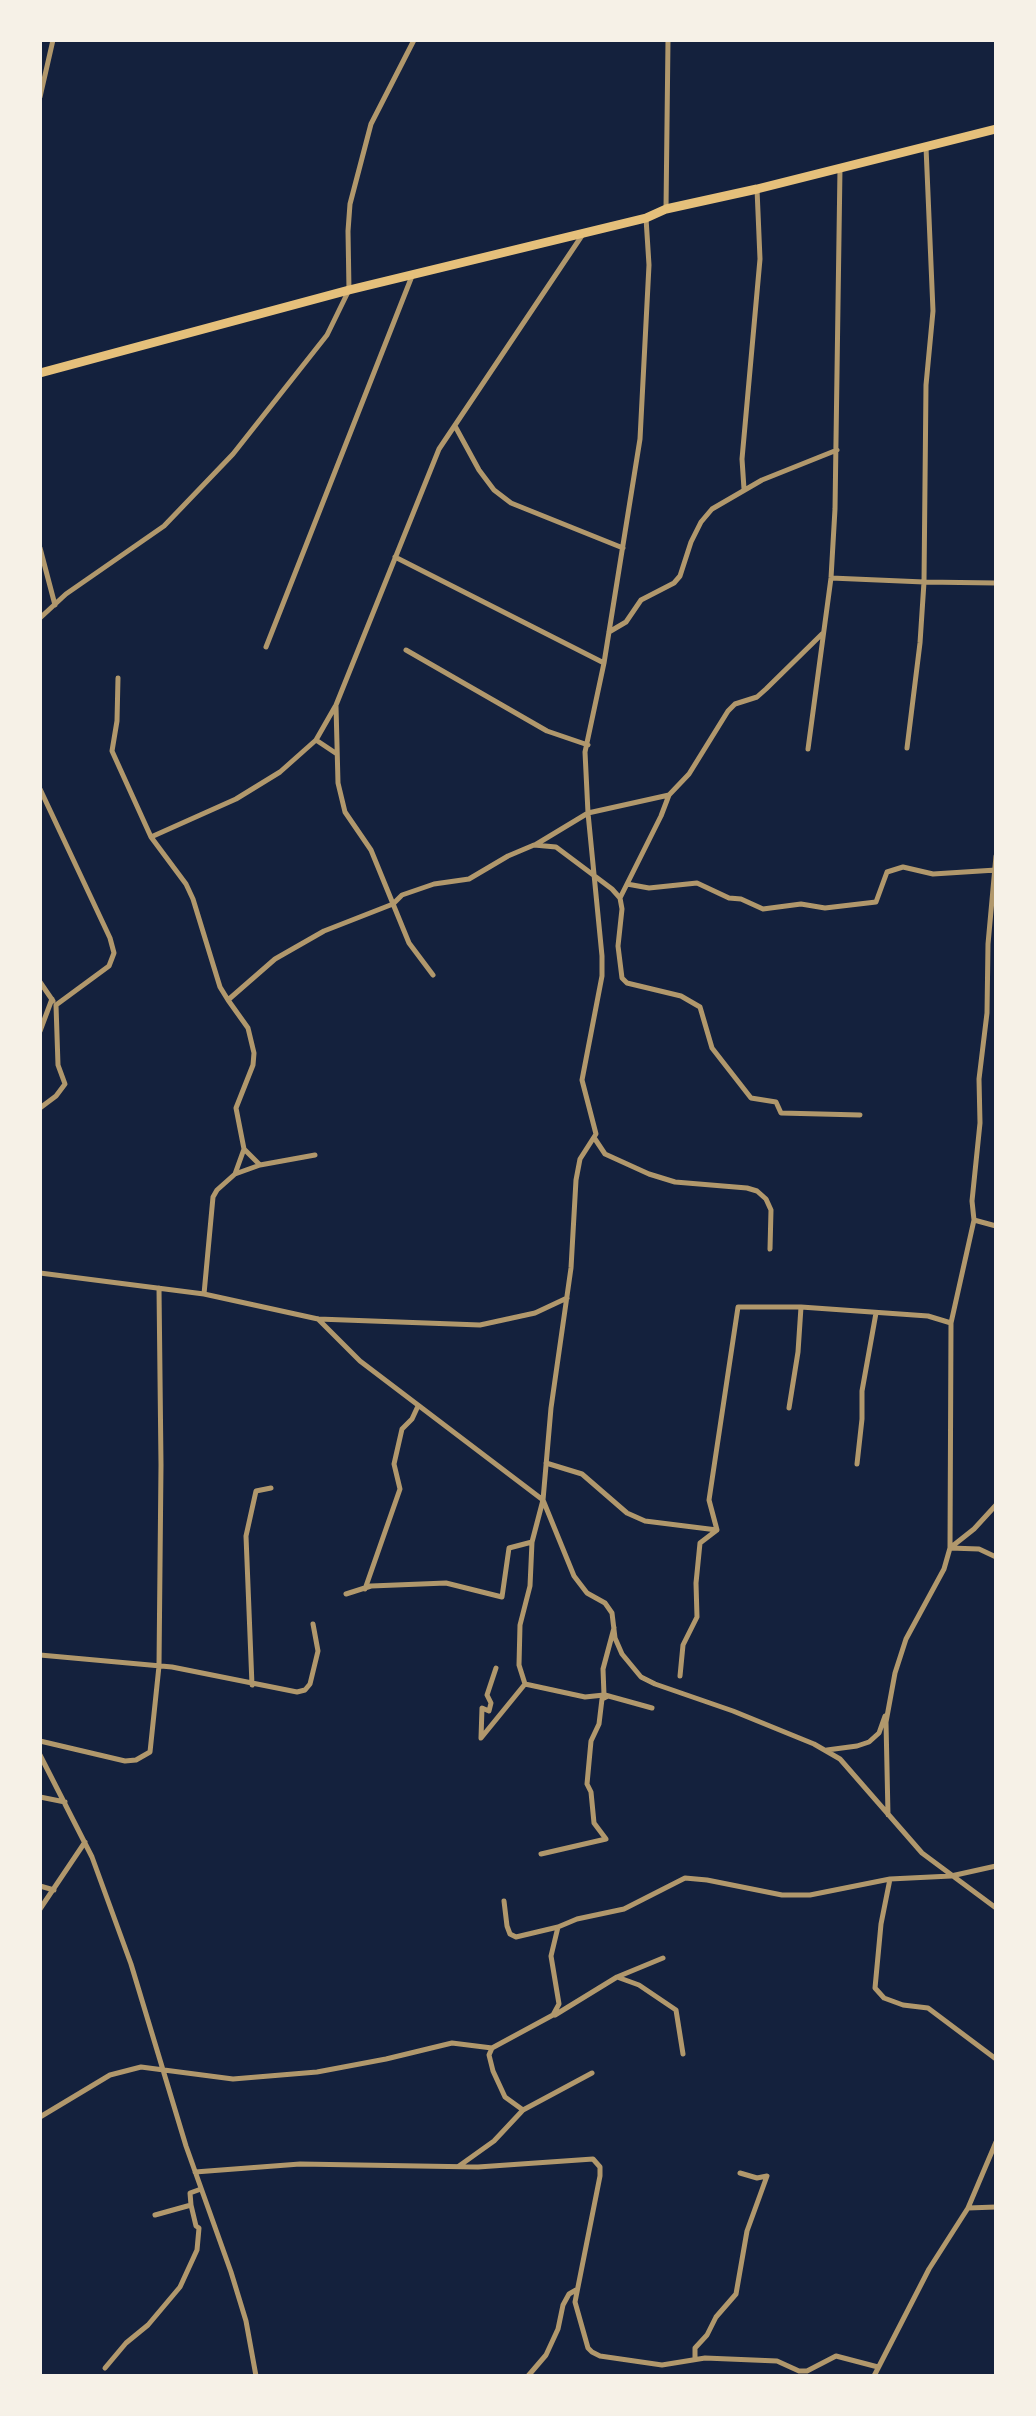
<!DOCTYPE html>
<style>
body{margin:0}
#map{position:relative;width:1036px;height:2416px;overflow:hidden;background:#14213d;font-family:Barlow,sans-serif}
canvas{display:block}
.frame{position:absolute;inset:0;border:42px solid #f6f1e7;pointer-events:none}
</style>
<div id="map">
<canvas width="1036" height="2416"></canvas>
<div class="frame"></div>
</div>
<script>
const ctx = document.querySelector('canvas').getContext('2d');
ctx.lineJoin = 'round';
function toPath(rows) {
  const path = new Path2D();
  for (const r of rows) {
    path.moveTo(r[0], r[1]);
    for (let i = 2; i < r.length; i += 2) path.lineTo(r[i], r[i + 1]);
  }
  return path;
}
function strokePath(path, color, width, dash) {
  ctx.strokeStyle = color;
  ctx.lineWidth = width;
  ctx.lineCap = dash ? 'butt' : 'round';
  ctx.setLineDash(dash || []);
  ctx.stroke(path);
}
strokePath(toPath([
 [40,97,53,40],
 [926,147,933,311,926,385,924,582,996,583],
 [666,209,668,40],
 [455,426,479,470,494,490,511,503,623,548],
 [744,489,742,459,760,259,757,189],
 [40,548,55,605],
 [395,557,604,663],
 [831,578,924,582,920,643,907,748],
 [40,618,66,594,164,526,233,454,327,335,349,290,348,231,350,204,371,124,414,40],
 [609,632,626,622,641,600,674,583,680,576,691,542,701,522,712,509,762,480,837,450],
 [266,647,412,276],
 [406,650,547,731,588,745],
 [118,678,117,721,112,751,151,837,186,884,193,899,220,987,228,1000],
 [336,706,338,783,345,812,371,850,409,943,433,975],
 [316,740,337,754],
 [808,749,831,578,835,509,840,168],
 [40,789,110,938,114,953,109,966,56,1005,58,1065,65,1084,56,1096,40,1108],
 [151,837,236,799,280,772,316,740,336,705,439,449,583,234],
 [535,845,588,813,669,795],
 [627,884,649,888,697,883,729,898,741,899,763,909,801,904,825,908,876,902,887,872,903,867,933,874,996,870],
 [620,898,661,816,669,795,689,774,728,711,735,704,757,697,766,689,822,634],
 [40,982,53,1001],
 [40,1031,52,999],
 [595,1139,605,1154,649,1174,675,1182,747,1188,757,1191,766,1199,771,1210,770,1249],
 [244,1149,260,1165,315,1155],
 [235,1174,260,1165],
 [974,1220,996,1226],
 [40,1273,204,1294,318,1319,480,1325,535,1313,567,1298],
 [204,1294,213,1197,217,1190,235,1174,244,1149,236,1108,253,1065,254,1053,248,1028,228,1000,275,959,324,931,393,904,402,895,434,884,469,879,508,856,534,845,556,847,612,889,620,898,622,909,618,946,622,978,627,983,681,996,700,1007,712,1048,751,1098,776,1102,781,1113,860,1115],
 [318,1319,360,1361,543,1500,574,1576,587,1593,605,1603,612,1613,615,1638,622,1654,641,1677,655,1684,733,1711,814,1744,840,1759,922,1853,996,1908],
 [789,1408,798,1352,801,1307,928,1316,951,1323],
 [546,1463,582,1474,627,1513,645,1521,717,1530],
 [857,1464,862,1419,862,1391,876,1313],
 [996,1505,974,1529,950,1548,979,1549,996,1557],
 [365,1589,400,1489,394,1464,402,1429,412,1419,418,1406],
 [346,1594,371,1586,446,1583,502,1597,509,1548,532,1542],
 [614,1628,603,1669,604,1695,585,1697,525,1684,519,1665,520,1625,530,1586,532,1542,543,1500,551,1408,571,1268,576,1180,580,1159,596,1134,582,1080,602,976,602,956,588,813,585,752,604,663,640,439,649,265,646,218],
 [40,1655,172,1667,297,1692,305,1690,310,1684,318,1651,313,1624],
 [496,1668,487,1695,491,1703,489,1711,482,1708,481,1738,525,1684],
 [680,1676,683,1645,697,1617,696,1583,700,1543,717,1530,709,1500,738,1307,801,1307],
 [252,1685,246,1536,256,1491,271,1488],
 [605,1695,652,1708],
 [40,1741,125,1761,136,1760,150,1752,159,1666,161,1465,159,1288],
 [827,1750,857,1746,869,1742,879,1733,885,1716],
 [40,1755,92,1857,131,1964,186,2146,231,2272,246,2321,256,2376],
 [40,1797,65,1802],
 [888,1815,886,1722,895,1673,906,1639,944,1569,950,1548,951,1323,974,1220,972,1201,980,1123,979,1079,987,1013,988,944,996,856],
 [541,1854,606,1839,594,1823,591,1792,587,1784,591,1741,599,1724,602,1699,608,1696],
 [890,1879,881,1924,875,1988,884,1998,903,2005,928,2008,996,2059],
 [40,1886,54,1890],
 [504,1901,507,1926,510,1934,516,1937,558,1927],
 [40,1909,85,1842],
 [617,1977,639,1985,676,2010,683,2054],
 [555,2015,617,1977,663,1958],
 [523,2110,505,2097,493,2071,489,2055,492,2048,553,2015,559,2004,551,1956,558,1927,577,1919,624,1909,685,1878,707,1880,782,1895,810,1895,890,1879,951,1876,996,1866],
 [40,2117,110,2075,141,2067,233,2079,317,2072,386,2059,452,2043,492,2048],
 [459,2166,494,2141,523,2110,592,2073],
 [195,2172,300,2164,478,2167,593,2159,600,2167,600,2176,575,2302,588,2348,592,2352,600,2356,662,2365,705,2358,777,2361,799,2371,807,2371,836,2356,878,2367],
 [968,2208,996,2142],
 [155,2215,191,2205,190,2193,201,2189],
 [695,2359,695,2348,707,2335,716,2317,736,2294,747,2231,767,2176,757,2178,740,2173],
 [105,2368,126,2343,148,2325,180,2287,197,2250,199,2228,196,2226,191,2205],
 [528,2376,546,2355,558,2329,563,2305,569,2294,576,2290],
 [874,2376,929,2269,968,2208,996,2207]
]), '#b1986c', 5);
strokePath(toPath([
 [40,373,349,290,646,218,666,209,757,189,996,129]
]), '#e5c07b', 9);
</script>
